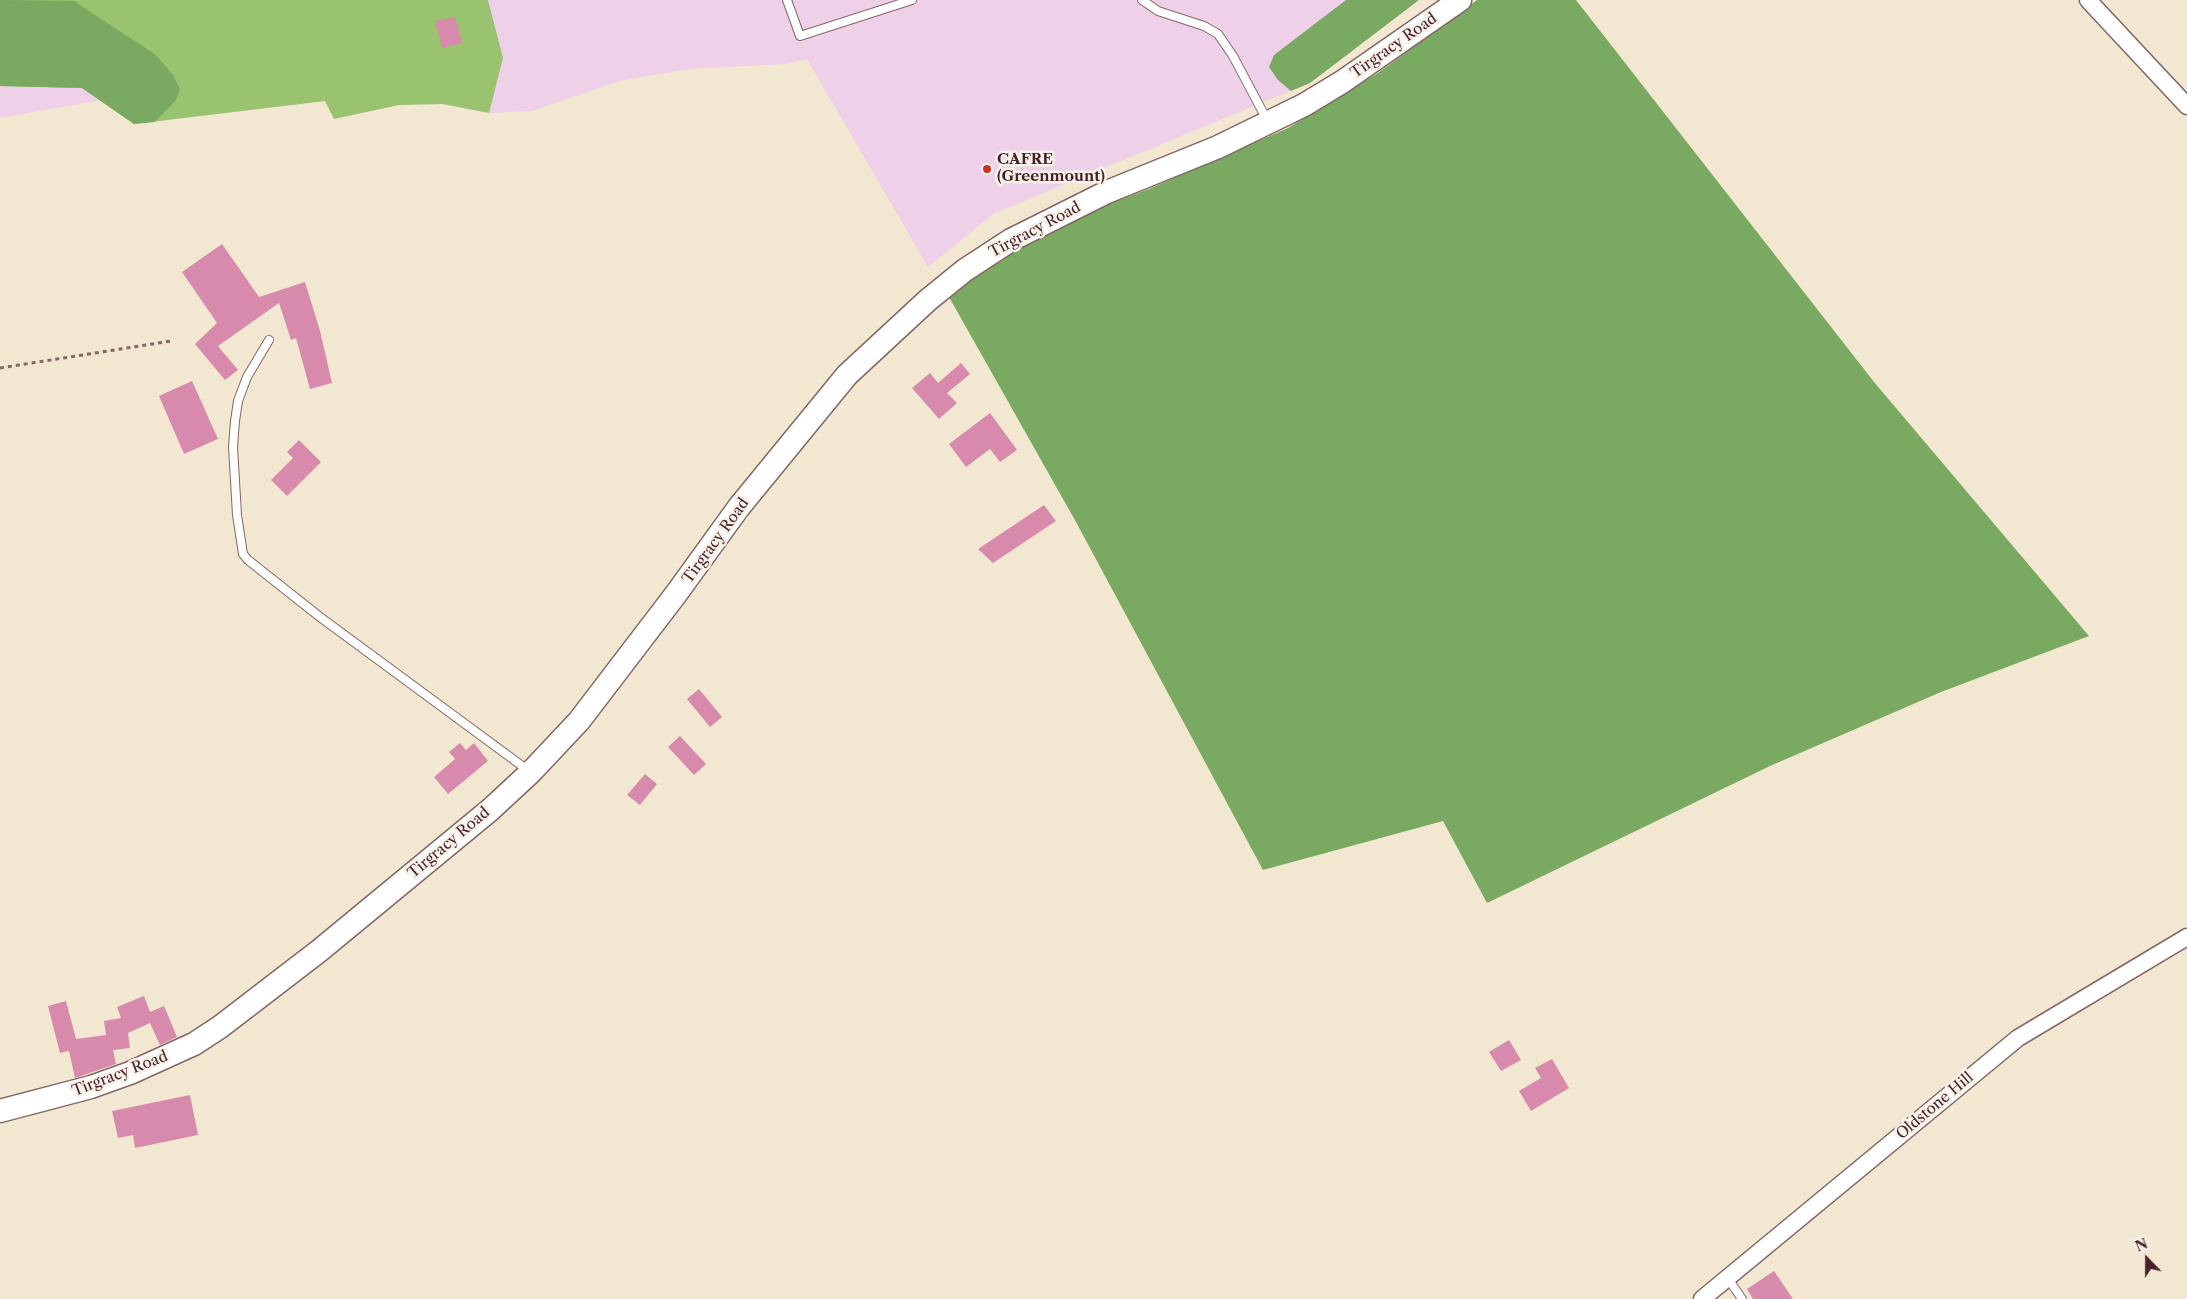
<!DOCTYPE html>
<style>
body{margin:0}
#map{position:relative;width:2187px;height:1299px;overflow:hidden;background:#f2e8d1;font-family:"Libre Caslon Text",serif}
canvas{display:block}
.north{position:absolute;left:2122px;top:1234px;width:50px;height:50px;-webkit-text-stroke:4px #f7f3e8;paint-order:stroke;rotate:338deg;font-size:14px;font-weight:700;line-height:20px;text-align:center;color:#4a1f2b}
.north::after{content:'';display:block;margin:auto;width:18px;height:22px;background:#4a1f2b;clip-path:polygon(50% 0,100% 100%,50% 72%,0 100%)}
</style>
<div id="map">
<canvas width="2187" height="1299"></canvas>
<div class="north">N</div>
</div>
<script>
const ctx = document.querySelector('canvas').getContext('2d');
ctx.lineJoin = 'round';
function paint(path, color) {
  ctx.fillStyle = color;
  ctx.fill(path, 'evenodd');
}
function toPath(rows) {
  const path = new Path2D();
  for (const r of rows) {
    path.moveTo(r[0], r[1]);
    for (let i = 2; i < r.length; i += 2) path.lineTo(r[i], r[i + 1]);
  }
  return path;
}
function strokePath(path, color, width, dash) {
  ctx.strokeStyle = color;
  ctx.lineWidth = width;
  ctx.lineCap = dash ? 'butt' : 'round';
  ctx.setLineDash(dash || []);
  ctx.stroke(path);
}
function drawText(font, color, halo, rows, align = 'center') {
  ctx.font = font + ' "Libre Caslon Text",serif';
  ctx.lineWidth = 5;
  ctx.setLineDash([]);
  ctx.textBaseline = 'middle';
  ctx.strokeStyle = halo;
  ctx.fillStyle = color;
  for (const [text, x, y, turn = 0] of rows) {
    ctx.save();
    ctx.translate(x, y);
    ctx.rotate((+turn || 0) * Math.PI / 180);
    ctx.textAlign = isNaN(turn) ? turn : align;
    if (halo) ctx.strokeText(text, 0, 0);
    ctx.fillText(text, 0, 0);
    ctx.restore();
  }
}
paint(toPath([
 [0,0,1419,0,1310,83,995,213,928,267,807,59,786,64,689,69,620,81,532,111,489,113,443,104,399,105,334,119,325,101,134,124,102,100,0,118]
]), '#eed0e8');
paint(toPath([
 [0,0,488,0,503,58,489,113,443,104,399,105,334,119,325,101,134,124,82,88,0,86]
]), '#99c36f');
paint(toPath([
 [0,0,74,1,156,55,173,75,180,89,176,100,155,122,134,124,82,88,0,86],
 [1346,0,1419,0,1310,83,1291,91,1278,80,1269,67,1274,55],
 [1477,0,1576,0,1874,382,2089,636,1941,692,1770,766,1487,903,1443,821,1263,870,1076,522,949,297,1004,253,1073,217,1149,189,1288,128,1378,73]
]), '#7aa962');
paint(toPath([
 [455,17,462,43,442,48,435,21],
 [222,244,259,297,305,282,320,331,332,383,310,389,296,338,291,340,279,303,218,346,238,370,225,380,195,344,217,323,182,272],
 [961,363,970,374,947,393,957,403,939,419,912,388,930,373,938,383],
 [192,381,218,439,184,454,159,396],
 [990,413,1017,450,1000,462,990,449,966,467,949,444],
 [299,440,321,462,287,496,271,480,293,458,287,452],
 [1044,505,1056,521,993,563,978,549],
 [699,689,722,717,710,727,687,699],
 [680,736,706,764,694,775,668,747],
 [460,743,466,750,474,743,488,761,448,794,434,777,455,759,449,752],
 [645,774,657,784,640,805,627,795],
 [144,996,150,1012,164,1006,177,1037,160,1045,150,1023,128,1033,130,1048,113,1050,116,1064,75,1078,69,1051,60,1053,48,1006,66,1001,76,1039,106,1035,104,1021,121,1018,117,1007],
 [1509,1040,1521,1060,1501,1071,1489,1052],
 [1552,1059,1569,1088,1531,1111,1519,1091,1541,1078,1535,1068],
 [190,1095,198,1135,135,1148,133,1135,118,1138,112,1111],
 [1774,1271,1793,1299,1753,1299,1747,1289]
]), '#d78aab');
const lane = toPath([
 [787,0,800,36,912,0],
 [1142,0,1158,11,1204,26,1218,34,1233,56,1267,120],
 [269,340,247,377,238,401,235,421,233,447,237,515,243,554,248,560,320,617,529,771],
 [1727,1277,1742,1299]
]);
const street = toPath([
 [2088,0,2187,106],
 [1702,1299,2018,1038,2187,937]
]);
const secondary = toPath([
 [0,1111,91,1087,130,1073,194,1044,220,1027,319,951,490,810,531,772,579,721,676,594,739,507,847,375,928,300,965,270,1011,240,1107,192,1218,147,1304,105,1342,82,1460,0]
]);
strokePath(lane, '#856565', 10);
strokePath(street, '#856565', 19);
strokePath(secondary, '#856565', 25);
strokePath(toPath([
 [0,368,171,341]
]), '#856565', 3, [4, 4]);
strokePath(lane, '#fff', 8);
strokePath(street, '#fff', 16);
strokePath(secondary, '#fff', 22);
for (const [x, y, r, color] of [
 [987,169,5,"#c8321e"]
]) {
  const dot = new Path2D();
  dot.arc(x, y, r, 0, 2 * Math.PI);
  ctx.fillStyle = color;
  ctx.fill(dot);
  strokePath(dot, '#f7f3e8', 2);
}
drawText('15px', '#4a1f2b', '#f7f3e8', [
 ["Tirgracy Road",1394,46,-35],
 ["Tirgracy Road",1035,230,-28],
 ["Tirgracy Road",716,541,-54],
 ["Tirgracy Road",449,843,-40],
 ["Tirgracy Road",120,1074,-21],
 ["Oldstone Hill",1935,1106,-40]
]);
drawText('bold 15px', '#4a1f2b', '#f7f3e8', [
 ["CAFRE",997,160],
 ["(Greenmount)",997,177]
], 'left');
</script>
